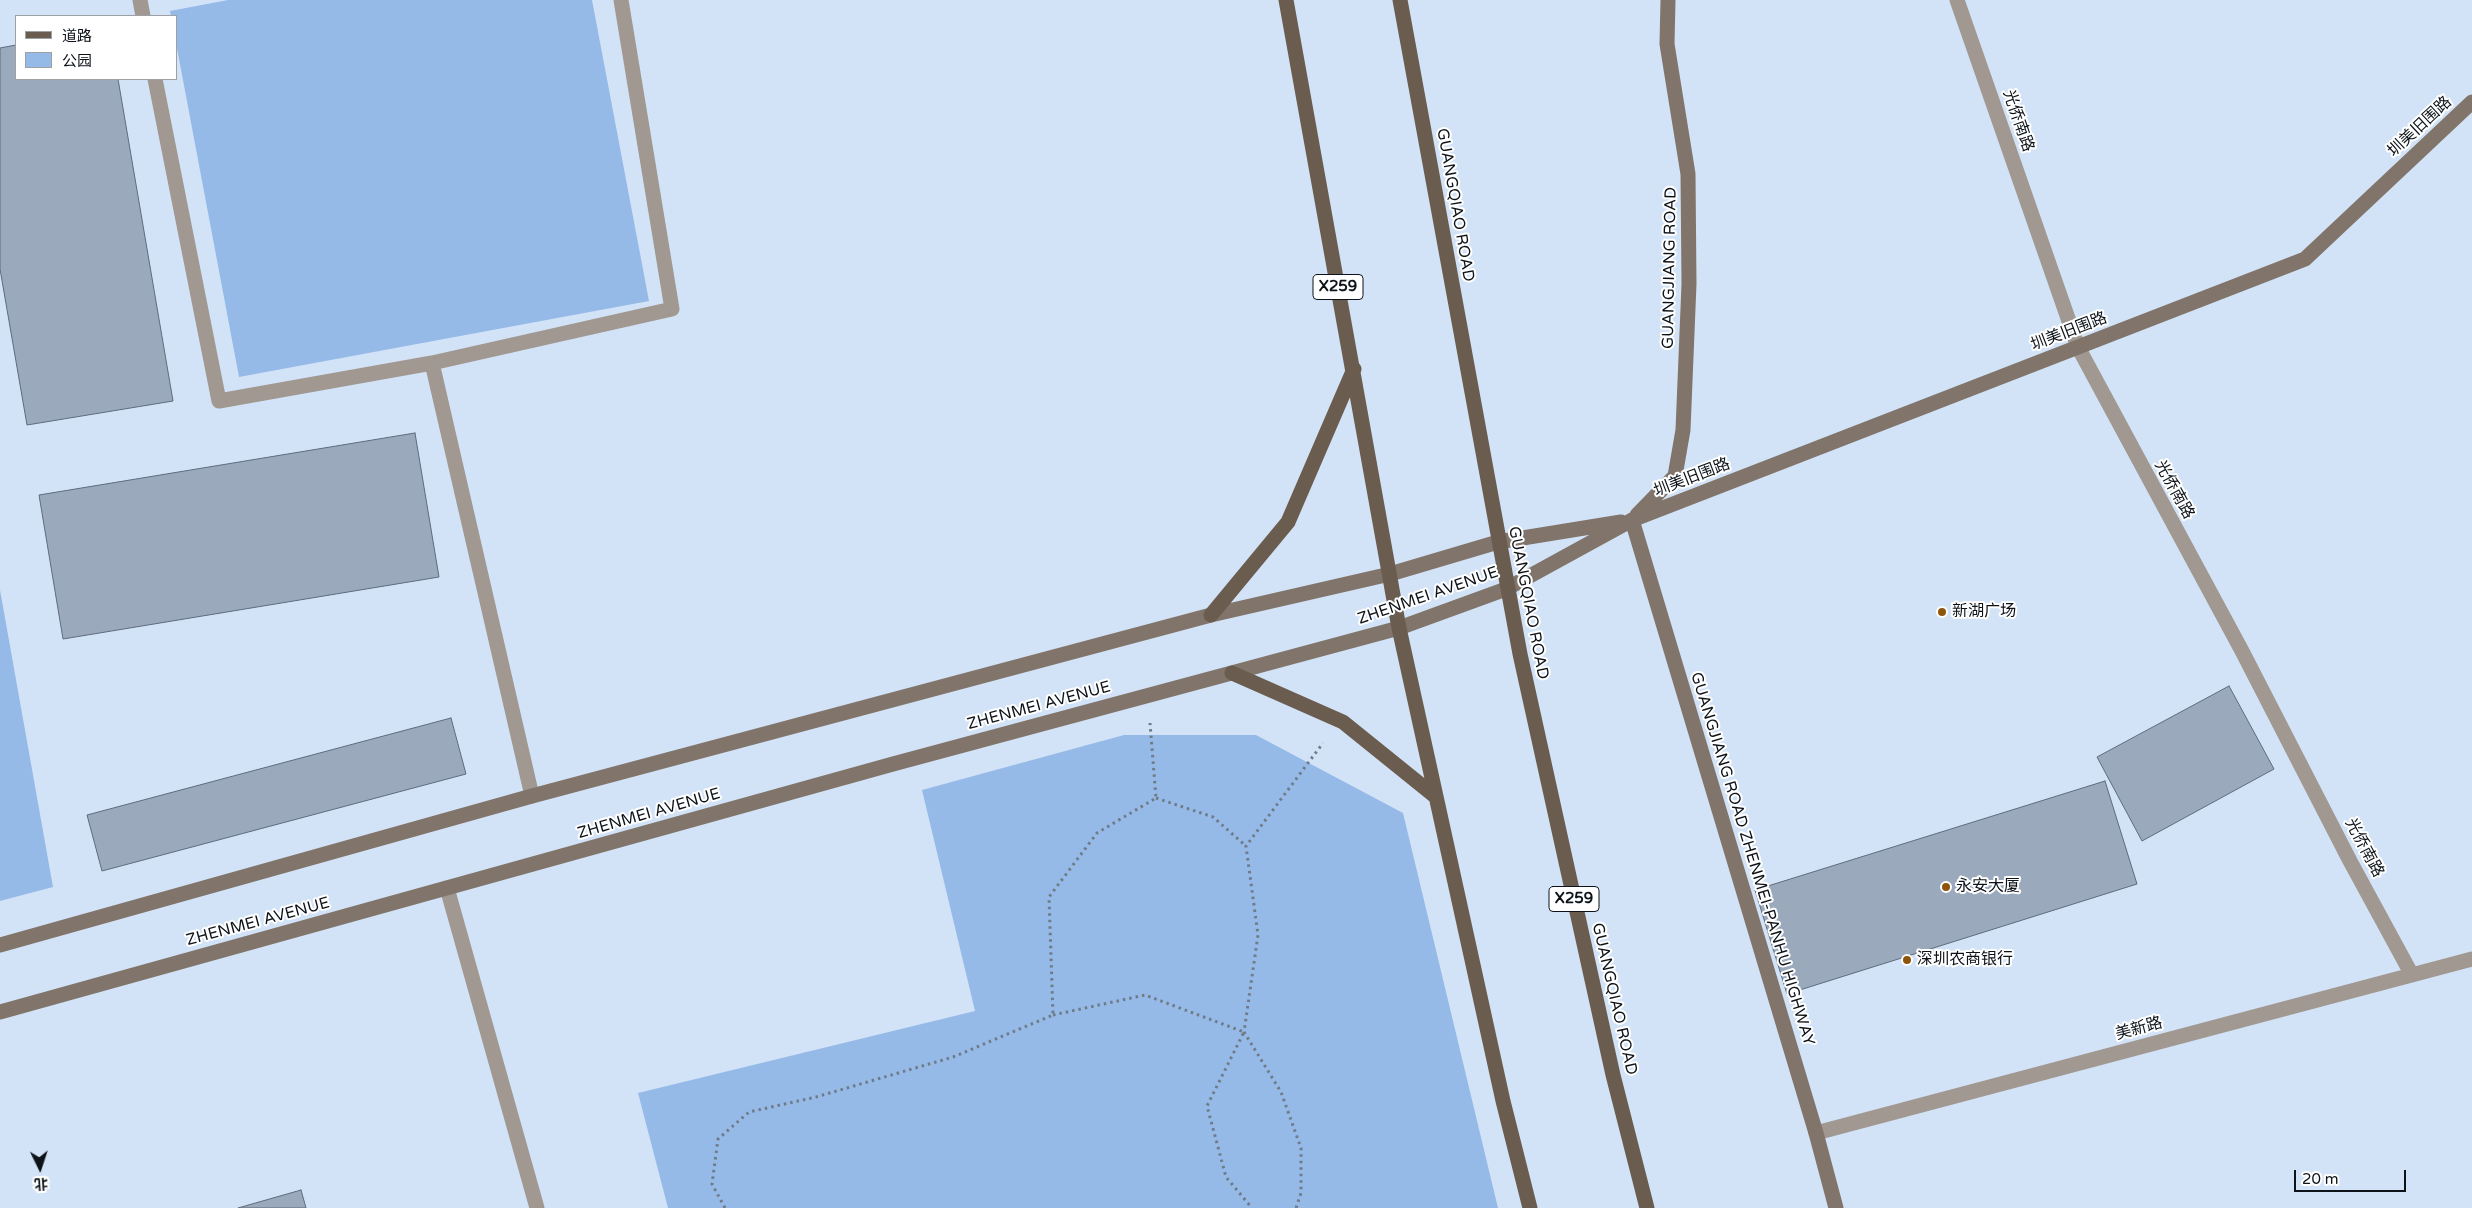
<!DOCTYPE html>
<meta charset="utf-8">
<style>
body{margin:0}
#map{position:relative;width:2472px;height:1208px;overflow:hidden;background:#d3e3f7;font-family:"Varela Round","Noto Sans SC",sans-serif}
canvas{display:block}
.legend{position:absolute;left:15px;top:15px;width:162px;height:65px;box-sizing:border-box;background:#fff;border:1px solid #9ea1a3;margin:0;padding:6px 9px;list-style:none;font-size:15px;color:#0d1319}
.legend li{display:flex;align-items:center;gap:10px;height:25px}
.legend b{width:25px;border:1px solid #9ea1a3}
.north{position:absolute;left:15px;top:1143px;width:50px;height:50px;-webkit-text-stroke:4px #fff;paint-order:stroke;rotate:176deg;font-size:14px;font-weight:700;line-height:20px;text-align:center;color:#0d1319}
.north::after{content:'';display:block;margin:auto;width:18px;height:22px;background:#0d1319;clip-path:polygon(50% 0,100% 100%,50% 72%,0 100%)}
.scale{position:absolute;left:2294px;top:1170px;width:112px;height:22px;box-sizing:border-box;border:2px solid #0d1319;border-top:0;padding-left:6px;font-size:15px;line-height:18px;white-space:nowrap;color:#0d1319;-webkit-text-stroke:4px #fff;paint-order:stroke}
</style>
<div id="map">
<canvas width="2472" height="1208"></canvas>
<ul class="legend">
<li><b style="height:6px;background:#6a5d4f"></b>道路</li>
<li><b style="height:14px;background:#95bae7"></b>公园</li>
</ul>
<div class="north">北</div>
<div class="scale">20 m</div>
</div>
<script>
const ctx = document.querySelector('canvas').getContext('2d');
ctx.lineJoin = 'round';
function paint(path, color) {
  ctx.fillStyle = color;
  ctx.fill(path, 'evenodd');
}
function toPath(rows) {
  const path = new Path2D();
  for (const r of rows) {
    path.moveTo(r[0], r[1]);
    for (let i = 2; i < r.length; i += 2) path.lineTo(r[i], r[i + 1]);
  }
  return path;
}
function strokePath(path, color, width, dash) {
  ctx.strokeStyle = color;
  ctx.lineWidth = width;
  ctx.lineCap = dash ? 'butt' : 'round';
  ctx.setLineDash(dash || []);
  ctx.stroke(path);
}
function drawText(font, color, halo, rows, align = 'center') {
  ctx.font = font + ' "Varela Round","Noto Sans SC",sans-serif';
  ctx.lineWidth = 4;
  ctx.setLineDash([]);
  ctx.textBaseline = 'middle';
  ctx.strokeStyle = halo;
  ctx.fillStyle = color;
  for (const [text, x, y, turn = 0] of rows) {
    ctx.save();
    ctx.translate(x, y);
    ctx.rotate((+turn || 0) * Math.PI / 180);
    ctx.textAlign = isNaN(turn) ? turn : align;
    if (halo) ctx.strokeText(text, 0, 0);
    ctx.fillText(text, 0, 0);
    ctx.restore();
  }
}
paint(toPath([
 [228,0,592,0,649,301,239,377,176,43,176,16,171,16,170,11],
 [0,590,53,887,0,901],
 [1124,735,1256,735,1403,813,1498,1208,668,1208,638,1093,975,1011,922,790]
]), '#95bae7');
const building = toPath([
 [16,45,16,79,118,79,173,401,27,425,0,269,0,48,16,45],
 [415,433,439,577,63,639,39,495,415,433],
 [2229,686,2274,769,2142,841,2097,757,2229,686],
 [451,718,466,774,102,871,87,815,451,718],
 [2105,781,2137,884,1787,994,1755,890,2105,781],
 [301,1190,306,1208,238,1208,301,1190]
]);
paint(building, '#9aa9bc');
strokePath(building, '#5e6b7d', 1);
strokePath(toPath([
 [1156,798,1213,817,1246,846],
 [1053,1015,1145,995,1244,1032,1207,1106,1226,1177,1252,1208],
 [725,1208,712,1184,718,1139,749,1112,816,1097,953,1057,1053,1015,1049,897,1097,833,1156,798,1150,723],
 [1296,1208,1301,1193,1301,1148,1281,1092,1244,1032,1258,935,1246,846,1323,743]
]), '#707b88', 3, [2.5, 4]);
strokePath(toPath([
 [140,0,143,16],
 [155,79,219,401,432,363,672,309,621,0],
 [432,363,532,796]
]), '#a09891', 15);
strokePath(toPath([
 [1957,0,2078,347,2242,651,2350,861,2412,975],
 [447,888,537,1208],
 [1816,1133,2472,959]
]), '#a09891', 15);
strokePath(toPath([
 [1637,515,1675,476,1683,430,1689,284,1688,174,1667,44,1668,0],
 [1632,520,1816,1133,1836,1208],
 [0,945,532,796,1211,615,1390,574,1498,542,1621,522],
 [0,1012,893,764,1399,628,1506,589,1632,520,2305,259,2472,102]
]), '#81756b', 15);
strokePath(toPath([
 [1286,0,1399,628,1503,1101,1530,1208],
 [1400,0,1520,654,1613,1075,1647,1208],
 [1211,615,1288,522,1354,369],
 [1232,673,1343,722,1436,797]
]), '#6a5d4f', 15);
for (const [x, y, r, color] of [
 [1942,612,5,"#8d550c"],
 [1946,887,5,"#8d550c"],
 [1907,960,5,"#8d550c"]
]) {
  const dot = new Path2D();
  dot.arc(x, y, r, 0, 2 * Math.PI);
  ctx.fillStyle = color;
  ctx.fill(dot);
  strokePath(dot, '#fff', 2);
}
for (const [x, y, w] of [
 [1338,287,50],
 [1574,899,50]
]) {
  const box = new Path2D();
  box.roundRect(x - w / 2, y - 12.5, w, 25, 4);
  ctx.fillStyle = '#fff';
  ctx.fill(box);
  strokePath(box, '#0d1319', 1);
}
drawText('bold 15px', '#0d1319', null, [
 ["X259",1338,287],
 ["X259",1574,899]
]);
drawText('16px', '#0d1319', '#fff', [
 ["光侨南路",2018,121,71],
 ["圳美旧围路",2420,127,-43],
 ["GUANGQIAO ROAD",1455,205,80],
 ["GUANGJIANG ROAD",1670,268,-89],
 ["圳美旧围路",2069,332,-21],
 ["圳美旧围路",1692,478,-21],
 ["光侨南路",2174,490,61],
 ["ZHENMEI AVENUE",1428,596,-19],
 ["GUANGQIAO ROAD",1528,603,79],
 ["ZHENMEI AVENUE",1039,706,-15],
 ["ZHENMEI AVENUE",649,814,-16],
 ["光侨南路",2364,848,62],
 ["GUANGJIANG ROAD ZHENMEI-PANHU HIGHWAY",1752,859,73],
 ["ZHENMEI AVENUE",258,922,-15],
 ["GUANGQIAO ROAD",1614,999,77],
 ["美新路",2139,1029,-15]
]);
drawText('16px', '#0d1319', '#fff', [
 ["新湖广场",1952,612],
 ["永安大厦",1956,887],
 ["深圳农商银行",1917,960]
], 'left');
</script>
